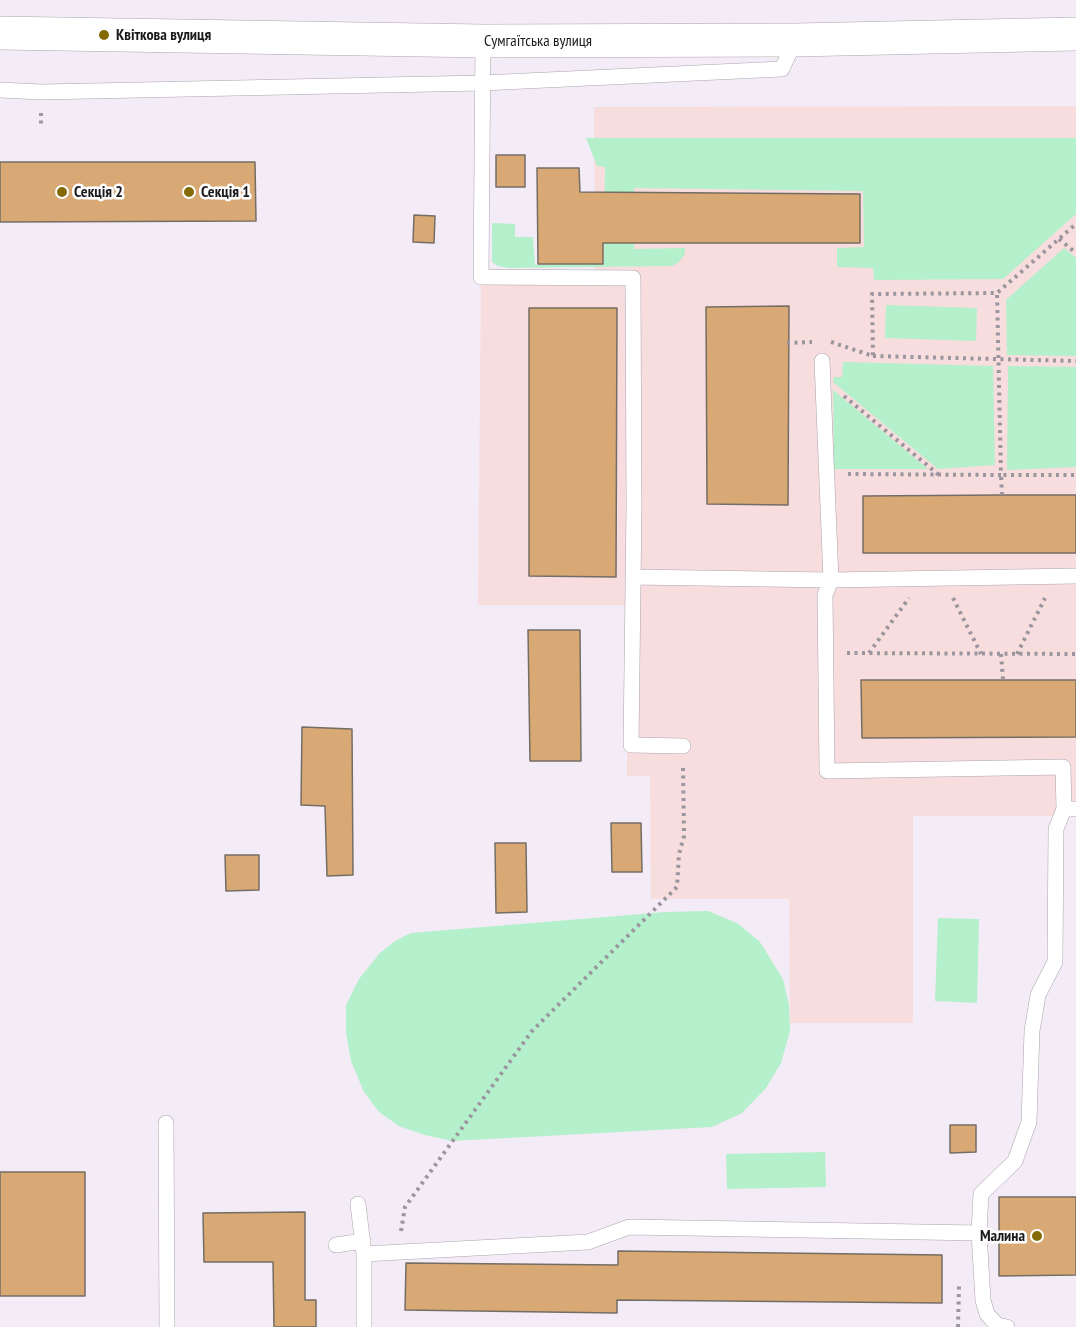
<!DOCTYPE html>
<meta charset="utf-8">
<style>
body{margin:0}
canvas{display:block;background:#f3ebf6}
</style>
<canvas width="1076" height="1327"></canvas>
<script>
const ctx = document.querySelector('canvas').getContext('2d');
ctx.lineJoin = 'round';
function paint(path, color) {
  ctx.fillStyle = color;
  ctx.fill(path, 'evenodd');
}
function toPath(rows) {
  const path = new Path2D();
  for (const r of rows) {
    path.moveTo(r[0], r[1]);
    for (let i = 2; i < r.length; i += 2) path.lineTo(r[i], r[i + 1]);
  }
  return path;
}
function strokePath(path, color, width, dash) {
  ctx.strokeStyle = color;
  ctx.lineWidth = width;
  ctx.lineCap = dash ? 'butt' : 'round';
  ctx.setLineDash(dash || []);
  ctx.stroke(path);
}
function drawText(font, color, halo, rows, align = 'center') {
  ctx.font = font + ' "PT Sans Narrow",sans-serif';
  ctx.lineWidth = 5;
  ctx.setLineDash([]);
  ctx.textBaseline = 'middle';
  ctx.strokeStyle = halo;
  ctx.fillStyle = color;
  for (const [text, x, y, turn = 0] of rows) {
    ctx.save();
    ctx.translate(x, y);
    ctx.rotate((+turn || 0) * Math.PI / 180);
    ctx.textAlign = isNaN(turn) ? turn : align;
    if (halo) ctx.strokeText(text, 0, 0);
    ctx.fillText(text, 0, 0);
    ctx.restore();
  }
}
paint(toPath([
 [1076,106,1076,816,913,816,913,1023,790,1023,789,899,651,899,650,776,627,776,627,605,478,605,481,277,595,278,594,107]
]), '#f8ddde');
paint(toPath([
 [586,138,1076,138,1076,214,1003,279,874,280,873,268,837,267,837,248,864,247,863,191,634,188,634,249,685,248,685,254,679,262,672,266,508,268,498,266,492,262,492,223,515,224,515,237,533,237,535,265,604,264,605,167,597,166],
 [1064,248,1076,258,1076,356,1007,355,1006,300],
 [886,305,977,308,976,341,885,338],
 [843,362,993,366,995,465,938,469,833,382,834,377,842,377],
 [1008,366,1076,367,1076,467,1007,470],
 [833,390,928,469,834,469],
 [708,911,737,923,760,942,783,979,789,1005,790,1031,781,1063,766,1088,742,1113,712,1127,452,1141,425,1135,399,1126,379,1112,364,1092,351,1061,346,1032,346,1005,359,979,380,953,395,941,411,933,666,912],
 [938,918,979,919,977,1003,935,1001],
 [825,1152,826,1187,727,1189,726,1154]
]), '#b4f0cb');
const building = toPath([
 [496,155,525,155,525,187,496,187,496,155],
 [0,162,255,162,256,221,0,222,0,162],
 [537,168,579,168,580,192,860,194,860,243,603,243,603,264,538,264,537,168],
 [414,215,435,216,434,243,413,242,414,215],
 [789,306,788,505,707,504,706,307,789,306],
 [529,308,617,308,616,577,529,576,529,308],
 [1002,495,1076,495,1076,553,863,553,863,496,1002,495],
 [528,630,580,630,581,761,530,761,528,630],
 [861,680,1076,680,1076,737,862,738,861,680],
 [302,727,352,729,353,875,327,876,325,806,301,805,302,727],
 [611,823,641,823,642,872,612,872,611,823],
 [495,843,526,843,527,912,496,913,495,843],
 [225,855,259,855,259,890,226,891,225,855],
 [950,1125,976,1125,976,1152,950,1153,950,1125],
 [0,1172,85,1172,85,1296,0,1296,0,1172],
 [999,1197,1076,1197,1076,1275,999,1276,999,1197],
 [305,1212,305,1300,316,1300,316,1327,274,1327,273,1262,204,1262,203,1213,305,1212],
 [618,1251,942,1255,942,1303,617,1300,617,1313,405,1310,406,1263,618,1265,618,1251]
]);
paint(building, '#d8a975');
strokePath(building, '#756d64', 1.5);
const service = toPath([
 [483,41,481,277,633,278,634,507,631,745,683,746],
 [0,90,41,92,482,83,782,69,795,40],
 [822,361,831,580,825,595,827,771,1063,767,1064,809],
 [633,577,831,580,1076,576],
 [166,1123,167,1327],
 [358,1204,364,1254],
 [336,1245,363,1241],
 [364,1327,364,1254,588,1242,629,1227,979,1233],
 [1007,1327,997,1325,987,1314,983,1300,979,1233,981,1194,1015,1161,1029,1122,1032,1031,1038,995,1055,962,1056,829,1064,809,1076,809]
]);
const primary = toPath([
 [0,33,483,41,795,40,1076,34]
]);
strokePath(service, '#aba3ad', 16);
strokePath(primary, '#aba3ad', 34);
strokePath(toPath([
 [41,113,41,128],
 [1059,239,1076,253],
 [831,342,873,356,872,294,997,293,1076,224],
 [787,343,812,342],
 [873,356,1076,361],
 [844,396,939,475],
 [848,474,1001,475,997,293],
 [1002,495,1001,475,1076,475],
 [953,598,981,654],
 [847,653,1076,654],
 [869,653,909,598],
 [1001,654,1003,680],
 [1017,654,1045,598],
 [401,1231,405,1207,532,1031,677,887,679,854,684,836,683,765],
 [958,1327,959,1286]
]), '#9b959d', 4, [3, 4.5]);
strokePath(service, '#fff', 15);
strokePath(primary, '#fff', 33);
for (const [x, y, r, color] of [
 [104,35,6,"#836a04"],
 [62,192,6,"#836a04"],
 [189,192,6,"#836a04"],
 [1037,1236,6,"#836a04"]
]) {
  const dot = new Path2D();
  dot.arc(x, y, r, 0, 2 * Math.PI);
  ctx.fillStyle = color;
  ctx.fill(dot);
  strokePath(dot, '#fff', 2);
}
drawText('bold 16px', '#1d1a1e', '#fff', [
 ["Квіткова вулиця",116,35],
 ["Секція 2",74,192],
 ["Секція 1",201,192],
 ["Малина",1025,1236,"right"]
], 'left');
drawText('16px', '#1d1a1e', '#fff', [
 ["Сумгаїтська вулиця",538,41]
]);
</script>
